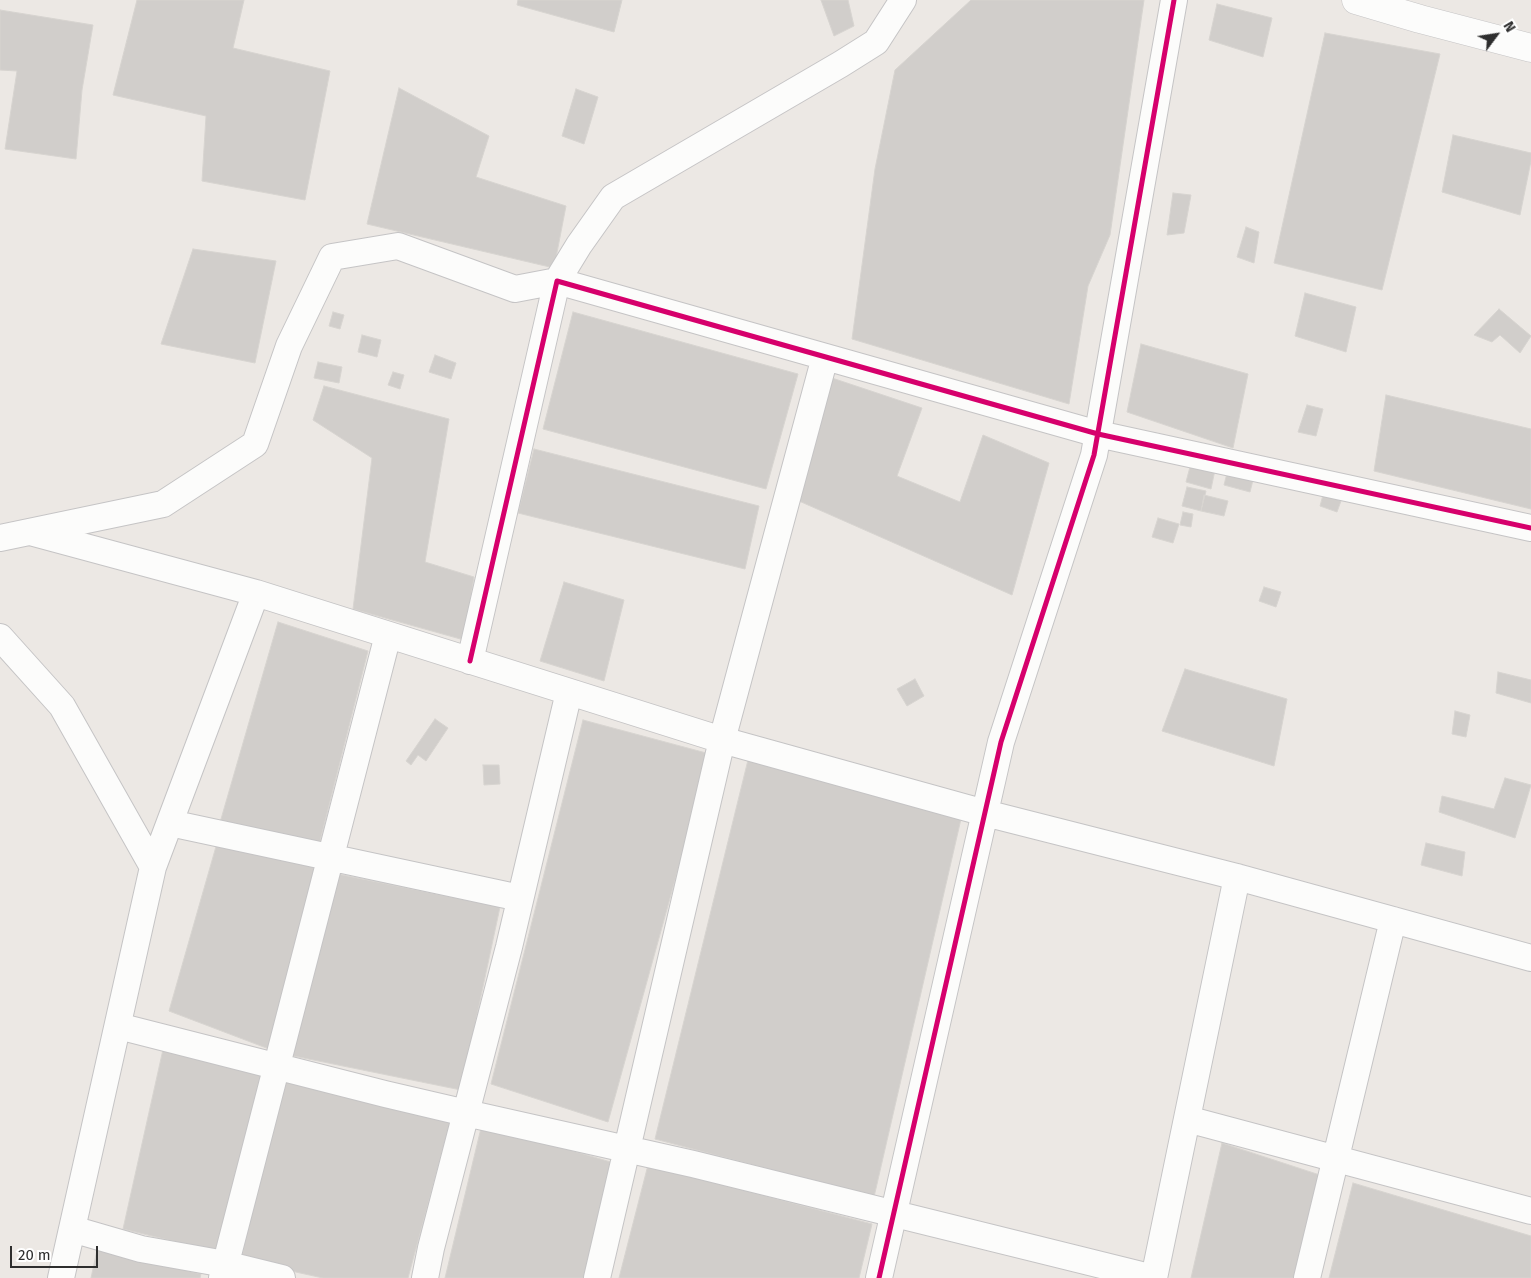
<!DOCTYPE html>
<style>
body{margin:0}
#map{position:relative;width:1531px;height:1278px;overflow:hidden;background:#ece8e4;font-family:"Fira Sans",sans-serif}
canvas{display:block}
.north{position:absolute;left:1471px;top:10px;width:50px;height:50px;-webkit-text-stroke:4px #fff;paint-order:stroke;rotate:59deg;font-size:14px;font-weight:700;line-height:20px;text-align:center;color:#2e2e2e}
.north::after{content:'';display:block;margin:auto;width:18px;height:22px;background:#2e2e2e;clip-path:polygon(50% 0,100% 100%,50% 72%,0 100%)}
.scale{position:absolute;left:10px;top:1246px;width:88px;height:22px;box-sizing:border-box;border:2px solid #2e2e2e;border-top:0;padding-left:6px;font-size:15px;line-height:18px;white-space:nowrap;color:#2e2e2e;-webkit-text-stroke:4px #fff;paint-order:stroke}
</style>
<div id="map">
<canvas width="1531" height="1278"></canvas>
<div class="north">N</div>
<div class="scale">20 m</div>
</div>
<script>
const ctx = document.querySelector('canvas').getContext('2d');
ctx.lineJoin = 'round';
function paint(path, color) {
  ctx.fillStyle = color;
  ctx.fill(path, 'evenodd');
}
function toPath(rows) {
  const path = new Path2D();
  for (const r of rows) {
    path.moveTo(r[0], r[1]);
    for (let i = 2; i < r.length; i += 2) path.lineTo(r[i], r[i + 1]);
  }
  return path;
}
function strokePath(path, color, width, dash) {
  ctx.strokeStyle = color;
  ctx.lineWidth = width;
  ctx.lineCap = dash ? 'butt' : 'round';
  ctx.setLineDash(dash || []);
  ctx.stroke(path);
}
const building = toPath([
 [137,0,244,0,233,48,330,71,305,200,202,181,206,116,113,95,137,0],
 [518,0,622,0,614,32,517,5,518,0],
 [821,0,848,0,854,26,834,36,821,0],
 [971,0,1144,0,1110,235,1088,286,1069,404,852,339,875,169,895,70,971,0],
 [1217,4,1272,18,1263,57,1209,40,1217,4],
 [0,10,93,25,82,90,76,159,5,149,17,71,0,70,0,10],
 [1325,33,1440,54,1382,290,1274,263,1325,33],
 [399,88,489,136,476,177,566,206,554,268,367,224,399,88],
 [576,89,598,97,584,144,562,136,576,89],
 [1453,135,1531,153,1531,161,1520,215,1442,192,1453,135],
 [1173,193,1191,195,1184,233,1167,235,1173,193],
 [1246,227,1259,232,1254,263,1237,257,1246,227],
 [193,249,276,261,255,363,161,344,193,249],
 [1305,293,1356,307,1346,352,1295,336,1305,293],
 [1499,309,1531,336,1520,353,1500,335,1492,342,1474,335,1499,309],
 [333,312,344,315,340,329,329,326,333,312],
 [573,312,798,374,766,489,543,429,573,312],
 [362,335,381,340,377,357,358,352,362,335],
 [1141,344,1248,374,1233,448,1127,412,1141,344],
 [435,355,456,363,451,379,429,372,435,355],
 [318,362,342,367,339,383,314,378,318,362],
 [393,372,404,375,400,389,388,385,393,372],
 [832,378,922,408,897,476,960,502,983,435,1049,463,1012,595,799,501,832,378],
 [324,386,449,419,425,562,474,577,464,640,353,609,372,458,313,420,324,386],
 [1386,395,1531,429,1531,509,1374,471,1386,395],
 [1307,405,1323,409,1316,436,1298,432,1307,405],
 [534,449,759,506,745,569,518,513,534,449],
 [1191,463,1215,470,1211,489,1186,482,1191,463],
 [1227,473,1253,480,1250,492,1224,485,1227,473],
 [1187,487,1206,491,1201,511,1182,506,1187,487],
 [1204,495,1228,501,1224,516,1201,511,1204,495],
 [1323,495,1341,501,1337,512,1320,506,1323,495],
 [1183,512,1193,514,1191,527,1180,525,1183,512],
 [1158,518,1179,524,1173,543,1152,537,1158,518],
 [564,582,624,600,604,681,540,661,564,582],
 [1264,587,1281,592,1276,607,1259,601,1264,587],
 [278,622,368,651,319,845,219,826,278,622],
 [1185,669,1287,699,1274,766,1162,731,1185,669],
 [1498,672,1531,680,1531,703,1496,693,1498,672],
 [915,679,924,696,907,706,897,689,915,679],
 [1455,711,1470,715,1466,737,1452,734,1455,711],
 [435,719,448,728,426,761,418,755,411,765,406,761,435,719],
 [583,720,710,754,608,1122,491,1084,583,720],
 [748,760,961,819,874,1197,655,1139,748,760],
 [483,765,499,765,500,784,484,785,483,765],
 [1505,778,1531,785,1515,838,1439,812,1442,796,1494,809,1505,778],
 [219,836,316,868,269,1049,169,1011,219,836],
 [1426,843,1465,852,1462,876,1421,865,1426,843],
 [328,872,500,907,461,1090,284,1054,328,872],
 [164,1045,268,1077,222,1253,123,1229,164,1045],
 [283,1079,309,1084,450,1123,408,1278,323,1278,241,1260,283,1079],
 [482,1124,614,1163,584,1278,445,1278,482,1124],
 [1222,1143,1329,1178,1305,1278,1191,1278,1222,1143],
 [648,1165,872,1224,859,1278,619,1278,648,1165],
 [1353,1183,1531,1236,1531,1278,1329,1278,1353,1183],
 [97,1250,201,1274,200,1278,91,1278,97,1250]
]);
paint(building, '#d1cecb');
strokePath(building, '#d7d4d0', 1);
const street = toPath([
 [825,357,722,740,985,813,1237,877,1531,958],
 [30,532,256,593,722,740,597,1278],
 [0,538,163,504,255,444,289,346,332,257,398,246,515,289,557,281,579,245,613,197,841,64,876,42,903,0],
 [0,637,62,706,153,867,61,1278],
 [470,661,557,281,1098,434,1531,528],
 [170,823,520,898],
 [153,867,256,593],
 [118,1026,385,1094,466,1113,693,1164,1154,1278],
 [1187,1119,1531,1211],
 [72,1229,141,1249,225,1264,282,1278],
 [222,1278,388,635],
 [425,1278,431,1248,509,947,569,692],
 [879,1278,1001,742,1094,455,1174,0],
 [1154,1278,1237,877],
 [1307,1278,1393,920]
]);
const secondary = toPath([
 [1356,0,1420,19,1531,48]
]);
strokePath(street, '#c5c4c5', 28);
strokePath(secondary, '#c5c4c5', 29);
strokePath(street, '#fcfcfb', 26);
strokePath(secondary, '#fcfcfb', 28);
strokePath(toPath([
 [470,661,557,281,1098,434,1531,528],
 [879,1278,1001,742,1094,455,1174,0]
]), '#d6006c', 5);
</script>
